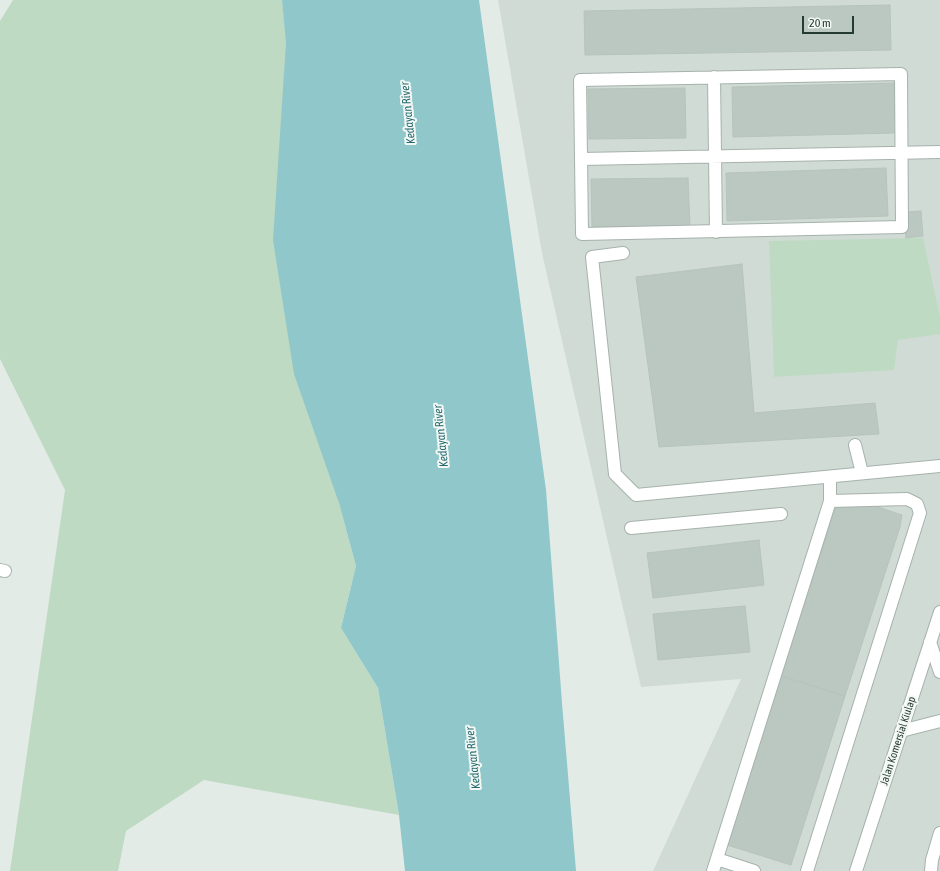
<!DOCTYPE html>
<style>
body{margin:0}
#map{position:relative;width:940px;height:871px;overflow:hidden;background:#e3ebe6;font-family:"Asap Condensed",sans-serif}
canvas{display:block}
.scale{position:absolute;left:802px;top:16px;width:52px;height:18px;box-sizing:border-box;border:2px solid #243a32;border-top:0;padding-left:5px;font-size:12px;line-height:14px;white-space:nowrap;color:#243a32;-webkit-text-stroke:3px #f3f8f5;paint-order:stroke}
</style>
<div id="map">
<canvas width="940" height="871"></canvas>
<div class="scale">20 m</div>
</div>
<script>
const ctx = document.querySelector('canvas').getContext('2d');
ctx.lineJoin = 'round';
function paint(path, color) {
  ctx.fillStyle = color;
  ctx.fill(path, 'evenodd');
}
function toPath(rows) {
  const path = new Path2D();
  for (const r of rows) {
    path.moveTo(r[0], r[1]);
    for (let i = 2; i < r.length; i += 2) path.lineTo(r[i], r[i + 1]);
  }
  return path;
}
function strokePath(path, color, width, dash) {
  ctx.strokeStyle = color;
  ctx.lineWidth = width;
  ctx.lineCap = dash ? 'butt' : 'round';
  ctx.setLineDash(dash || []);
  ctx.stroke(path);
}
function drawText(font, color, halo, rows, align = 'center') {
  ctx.font = font + ' "Asap Condensed",sans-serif';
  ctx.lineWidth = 4;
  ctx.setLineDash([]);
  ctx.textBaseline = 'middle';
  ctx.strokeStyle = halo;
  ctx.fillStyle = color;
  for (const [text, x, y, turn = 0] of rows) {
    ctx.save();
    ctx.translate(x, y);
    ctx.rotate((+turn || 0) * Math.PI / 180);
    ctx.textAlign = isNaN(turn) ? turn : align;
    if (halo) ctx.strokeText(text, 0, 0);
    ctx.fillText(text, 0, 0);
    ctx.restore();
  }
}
paint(toPath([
 [498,0,940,0,940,871,653,871,741,679,641,687,542,253]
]), '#d1dbd5');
paint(toPath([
 [13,0,282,0,339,503,356,566,341,628,378,688,399,815,204,780,126,831,118,871,10,871,65,490,0,359,0,21],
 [923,238,940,317,940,334,898,340,894,370,774,377,769,241]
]), '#bedac3');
paint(toPath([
 [282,0,479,0,546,490,562,703,576,871,405,871,399,815,378,688,341,628,356,566,339,503,294,374,273,240,286,43]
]), '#90c7ca');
const building = toPath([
 [890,5,891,50,585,55,584,11,890,5],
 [894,83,896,133,733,137,732,87,894,83],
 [685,88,686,138,589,139,588,89,685,88],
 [886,168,888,216,727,221,726,173,886,168],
 [688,178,690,226,592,227,591,179,688,178],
 [921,211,923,236,906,238,904,212,921,211],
 [742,264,754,413,875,403,879,434,659,447,636,277,742,264],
 [872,505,902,515,900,527,845,696,781,676,836,506,872,505],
 [759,540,764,585,653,598,647,553,759,540],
 [745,606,750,652,658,660,653,614,745,606],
 [781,676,845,696,791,865,727,845,781,676]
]);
paint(building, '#bbc8c2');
strokePath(building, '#b6c4bd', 1);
const minor = toPath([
 [901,74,902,227,582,234,580,80,901,74],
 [714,77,716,232],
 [582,159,940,152],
 [623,253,592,257,615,474,636,495,940,466],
 [855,445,862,473],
 [830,501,830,477],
 [631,528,781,514],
 [0,570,5,571],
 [930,642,940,672],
 [901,731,940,721],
 [717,859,754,871],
 [713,871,830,501,907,499,917,504,920,513,807,871],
 [856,871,940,612],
 [931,871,932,860,940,833]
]);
strokePath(minor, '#a6b2ac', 14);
strokePath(minor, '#fff', 12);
drawText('11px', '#243a32', '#f3f8f5', [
 ["Jalan Komersial Kiulap",898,741,-72]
]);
drawText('italic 12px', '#256a70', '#f3f8f5', [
 ["Kedayan River",408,113,-96],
 ["Kedayan River",441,436,-96],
 ["Kedayan River",473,758,-96]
]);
</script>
